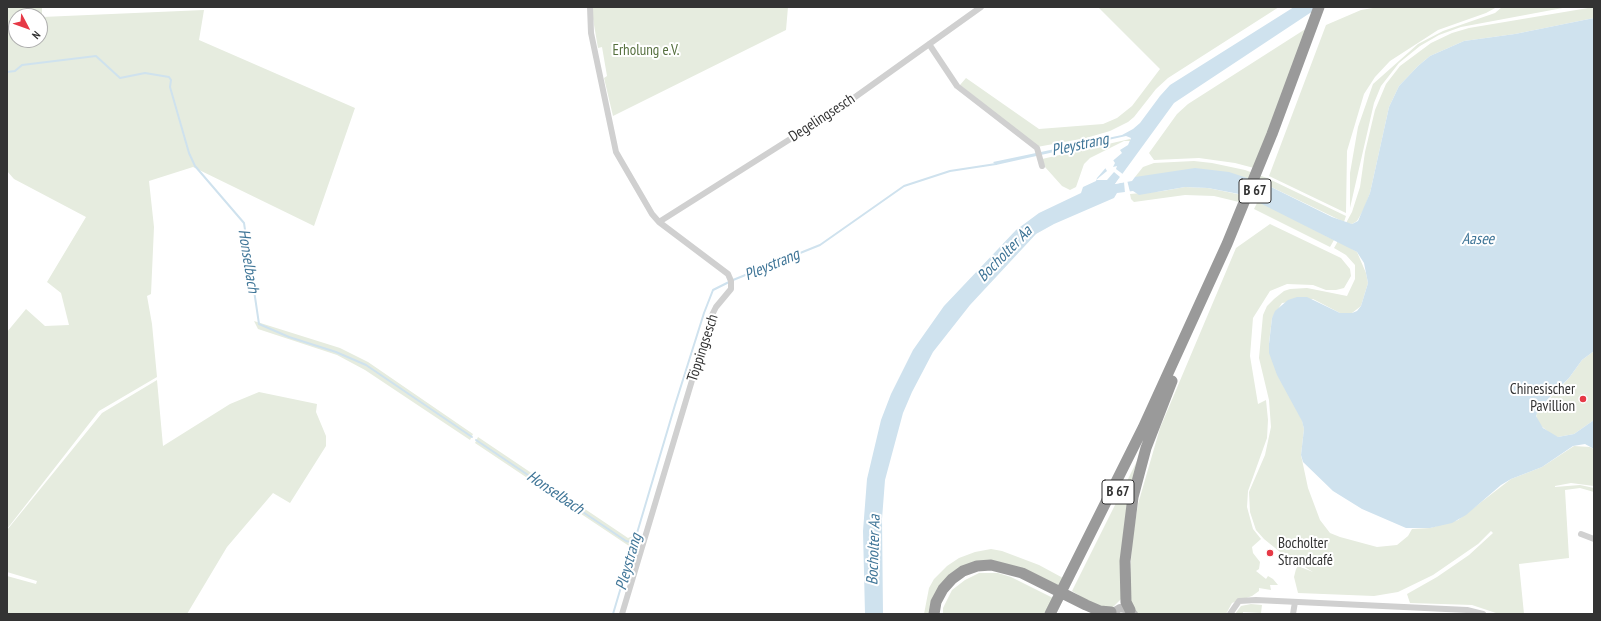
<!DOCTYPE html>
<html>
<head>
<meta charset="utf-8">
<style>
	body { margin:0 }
	#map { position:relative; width:1601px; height:621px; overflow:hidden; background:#fff; font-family:"PT Sans Narrow",sans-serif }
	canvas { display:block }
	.frame { position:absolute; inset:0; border:8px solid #333; pointer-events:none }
	.north { position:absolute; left:8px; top:8px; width:40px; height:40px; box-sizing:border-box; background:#fff; border:1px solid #adadad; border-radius:50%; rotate:131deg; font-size:11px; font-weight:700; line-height:16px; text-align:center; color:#333 }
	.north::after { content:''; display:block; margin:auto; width:14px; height:18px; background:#e63946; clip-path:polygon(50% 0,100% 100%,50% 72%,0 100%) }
</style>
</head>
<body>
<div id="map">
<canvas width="1601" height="621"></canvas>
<div class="frame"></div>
<div class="north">N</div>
</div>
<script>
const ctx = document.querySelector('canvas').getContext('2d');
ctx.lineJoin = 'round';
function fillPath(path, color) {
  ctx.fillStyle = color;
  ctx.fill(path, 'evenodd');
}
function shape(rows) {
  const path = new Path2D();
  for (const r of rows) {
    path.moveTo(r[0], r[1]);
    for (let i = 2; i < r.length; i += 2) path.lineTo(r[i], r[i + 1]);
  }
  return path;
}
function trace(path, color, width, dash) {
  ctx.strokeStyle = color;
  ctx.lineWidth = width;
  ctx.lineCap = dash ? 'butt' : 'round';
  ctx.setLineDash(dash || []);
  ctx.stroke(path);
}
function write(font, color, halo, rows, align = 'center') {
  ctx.font = font + ' "PT Sans Narrow",sans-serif';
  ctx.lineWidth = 4;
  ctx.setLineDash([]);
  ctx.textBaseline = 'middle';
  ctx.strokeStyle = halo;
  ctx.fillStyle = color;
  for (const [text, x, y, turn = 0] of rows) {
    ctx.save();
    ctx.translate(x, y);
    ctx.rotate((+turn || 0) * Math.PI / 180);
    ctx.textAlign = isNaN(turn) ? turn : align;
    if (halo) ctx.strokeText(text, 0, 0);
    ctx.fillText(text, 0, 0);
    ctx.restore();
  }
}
const green = shape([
	[7,7,42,7,42,17,204,10,199,40,355,108,314,226,193,167,149,181,154,227,151,294,147,296,152,324,157,377,99,411,7,529,7,332,26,309,45,326,69,325,61,293,47,282,86,217,14,179,7,171],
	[16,16,40,16,40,40,16,40],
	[593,7,788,7,786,30,613,116,604,78,607,76,602,47,598,48,593,19],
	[1098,7,1279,7,1168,78,1156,89,1134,117,1128,122,1110,131,1086,138,1037,147,960,85,966,78,1039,129,1103,124,1117,118,1132,106,1160,69],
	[1379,7,1497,7,1486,13,1438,30,1390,61,1375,77,1364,94,1347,151,1346,213,1269,176,1326,25,1361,10],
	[1502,7,1568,7,1461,27,1439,35,1420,46,1399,63,1381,86,1374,103,1350,208,1350,173,1358,127,1373,84,1418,44,1443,31,1495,13],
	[1594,7,1594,18,1515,34,1464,41,1430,56,1418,66,1399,86,1389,107,1370,193,1364,209,1357,221,1352,224,1346,223,1352,212,1360,187,1365,152,1375,110,1386,84,1400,66,1431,43,1452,33,1469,28],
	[1307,28,1254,168,1235,163,1199,158,1154,160,1149,153,1177,114,1188,104],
	[1130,139,1130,141,1124,141,1090,158,1084,164,1076,187,1070,190,1062,186,1045,167,1042,159],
	[1194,161,1212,163,1245,170,1267,178,1346,216,1344,222,1265,184,1135,177,1143,167,1154,163],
	[1185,187,1208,188,1242,195,1239,202,1214,196,1185,195,1134,202,1131,199,1130,194,1163,191],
	[1258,201,1334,240,1330,247,1254,209],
	[1270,224,1341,258,1350,269,1351,276,1344,288,1336,290,1326,290,1313,285,1287,284,1270,291,1253,318,1250,356,1258,404,1266,400,1268,420,1267,438,1248,491,1247,507,1253,529,1261,539,1252,547,1253,553,1260,562,1259,569,1256,571,1266,579,1268,576,1273,579,1278,585,1270,585,1271,590,1259,588,1259,591,1252,596,1232,603,1226,614,1138,614,1134,610,1129,596,1132,542,1138,504,1160,428,1236,248],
	[1338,241,1357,252,1366,273,1368,283,1361,306,1352,313,1340,313,1313,299,1282,303,1272,318,1269,343,1302,420,1304,429,1301,455,1308,488,1320,520,1330,533,1340,537,1377,547,1397,545,1408,536,1412,529,1430,528,1458,520,1511,479,1542,467,1574,446,1590,447,1594,449,1594,486,1571,483,1555,486,1555,487,1580,485,1594,488,1594,492,1580,488,1565,490,1569,558,1519,564,1524,614,1499,614,1472,605,1410,603,1407,594,1437,577,1469,555,1493,533,1491,531,1478,544,1433,575,1398,592,1374,596,1298,593,1294,577,1296,569,1298,566,1313,572,1280,552,1264,539,1256,530,1250,512,1249,492,1265,455,1271,427,1269,400,1259,358,1263,315,1267,306,1274,299,1284,291,1290,289,1307,288,1347,296,1355,279,1355,265,1346,255,1334,248],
	[254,321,340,348,368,362,473,434,470,440,365,370,337,355,258,329],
	[1594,351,1594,420,1574,434,1558,437,1553,436,1539,424,1537,420,1536,413,1569,378,1582,360],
	[157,380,163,446,230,404,259,392,317,404,316,412,326,436,326,446,290,503,273,493,227,547,187,614,7,614,7,576,36,584,37,581,7,572,7,530,102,413],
	[478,437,628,538,633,536,629,546,475,443],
	[1142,451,1121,599,1112,608,1096,606,1072,591],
	[991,549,1002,551,1039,565,1063,578,1060,586,1022,569,962,567,932,614,924,614,929,588,934,579,947,566,959,558,975,552],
	[979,573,998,573,1011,577,1053,598,1044,614,943,614,943,608,952,590,965,580],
	[1251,604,1262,605,1261,613,1243,612,1243,614,1235,614,1241,606]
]);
const water = shape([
	[1294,7,1325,7,1310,13,1174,103,1115,184,1132,181,1135,177,1195,168,1229,172,1265,184,1332,217,1352,224,1358,221,1370,193,1389,107,1399,86,1418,66,1430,56,1464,41,1515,34,1594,18,1594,351,1582,360,1569,378,1547,400,1537,413,1536,416,1543,428,1558,437,1574,434,1594,420,1594,449,1585,444,1573,446,1542,467,1511,479,1501,485,1466,515,1452,523,1430,528,1406,528,1362,509,1333,491,1303,462,1301,455,1304,429,1302,421,1277,375,1269,353,1269,344,1272,318,1275,311,1288,300,1297,297,1307,297,1340,313,1352,313,1357,311,1361,306,1368,283,1364,263,1357,252,1244,195,1208,188,1185,187,1139,195,1133,191,1117,193,1114,198,1054,224,1036,234,970,305,933,352,912,392,903,413,885,480,882,519,883,614,865,614,863,531,867,479,881,420,891,394,913,350,944,306,1016,230,1039,213,1081,193,1083,187,1096,181,1097,178,1109,164,1122,153,1120,150,1128,145,1131,138,1126,136,996,165,993,162,1122,135,1133,129,1140,123,1160,96,1170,85]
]);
const pier = shape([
	[1110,160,1113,160,1115,163,1113,167,1117,166,1116,169,1124,175,1119,181,1127,180,1130,192,1125,193,1124,182,1115,184,1120,177,1114,172,1107,180,1096,180,1107,171,1104,166]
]);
const stream = shape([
	[7,72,15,71,22,65,96,56,120,78,145,73,169,77,171,80,170,87,189,153,195,166,244,223,259,324,289,337,336,352,366,365,472,437],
	[733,280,820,245,904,186,950,171,996,164],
	[476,440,626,541,634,543],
	[613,614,675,405,704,313,713,290,729,282]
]);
const street = shape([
	[590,7,591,33,616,152,652,214,659,222,728,274,731,281,731,289,716,307,711,317,622,614],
	[929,44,957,86,1037,148,1042,166],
	[659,222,844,105,981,7],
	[1581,534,1594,539],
	[1230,614,1239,601,1256,600,1467,610,1483,614],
	[1293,614,1295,602]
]);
const secondary = shape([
	[1110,614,1120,608,1130,610,1134,614]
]);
const highway = shape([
	[1130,610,1126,602,1125,561,1133,497,1146,448,1172,381],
	[934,614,936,602,943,589,952,579,963,571,977,566,991,565,1022,573,1086,605,1100,611,1111,612],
	[1050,614,1143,428,1227,244,1272,134,1319,7]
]);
const markers = [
	[1583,399,4,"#e63946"],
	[1270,553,4,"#e63946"]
];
const shields = [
	[1255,191,32],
	[1118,492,32]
];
const shieldNames = [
	["B 67",1255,191],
	["B 67",1118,492]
];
const parkNames = [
	["Erholung e.V.",646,51]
];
const streetNames = [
	["Degelingsesch",822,118,-33],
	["Töppingsesch",703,348,-72]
];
const poiNames = [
	["Chinesischer",1575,390],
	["Pavillion",1575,407],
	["Bocholter",1278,544,"left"],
	["Strandcafé",1278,561,"left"]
];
const waterNames = [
	["Pleystrang",1080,145,-12],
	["Aasee",1478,239],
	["Bocholter Aa",1005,254,-46],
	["Honselbach",248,261,81],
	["Pleystrang",772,265,-23],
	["Honselbach",555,493,34],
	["Bocholter Aa",874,550,-88],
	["Pleystrang",629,562,-74]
];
fillPath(green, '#e6ecdf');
fillPath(water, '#cfe2ee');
fillPath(pier, '#fff');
trace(stream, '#cfe2ee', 2);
trace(street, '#d0d0d0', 6);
trace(secondary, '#bdbdbd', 8);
trace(highway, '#9a9a9a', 11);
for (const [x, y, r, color] of markers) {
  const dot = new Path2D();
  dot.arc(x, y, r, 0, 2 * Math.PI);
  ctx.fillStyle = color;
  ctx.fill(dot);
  trace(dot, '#fff', 1.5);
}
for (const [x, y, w] of shields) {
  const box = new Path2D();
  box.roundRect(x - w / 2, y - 12, w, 24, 3);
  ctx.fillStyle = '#fff';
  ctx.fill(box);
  trace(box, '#333', 1);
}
write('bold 14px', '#333', null, shieldNames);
write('15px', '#56703f', '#fff', parkNames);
write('15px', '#333', '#fff', streetNames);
write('15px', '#333', '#fff', poiNames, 'right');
write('italic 16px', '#3f7597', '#fff', waterNames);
</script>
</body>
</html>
